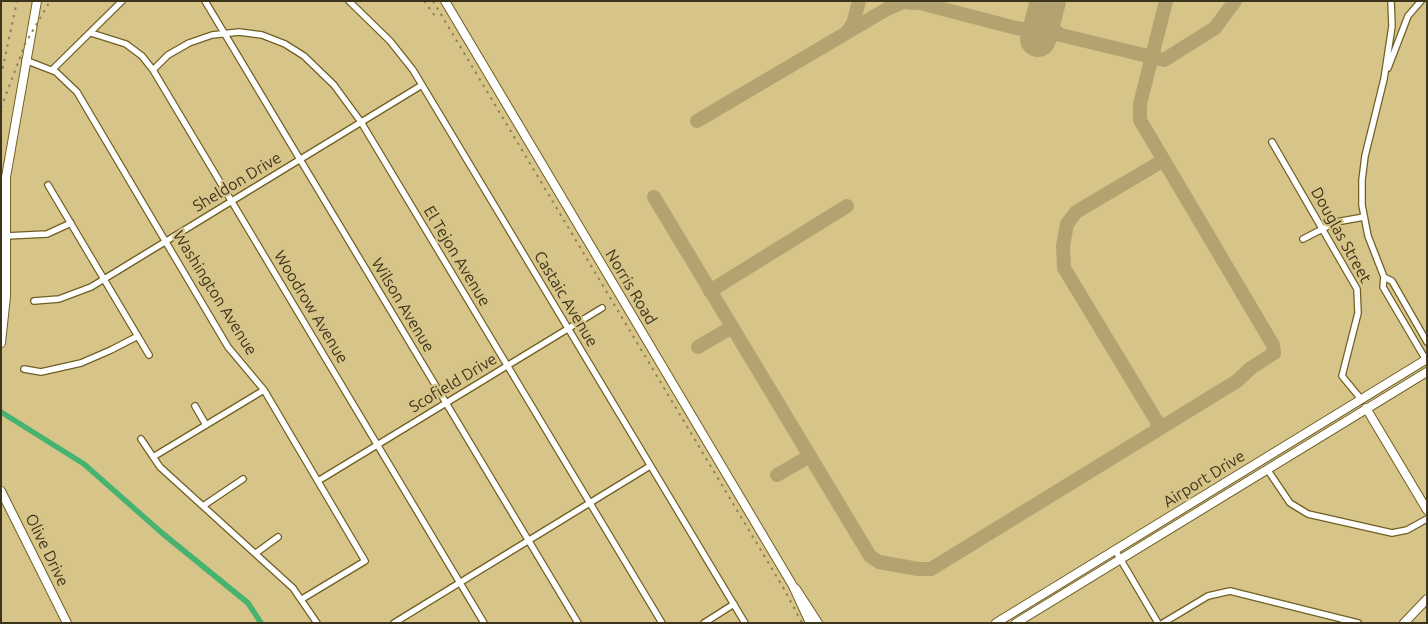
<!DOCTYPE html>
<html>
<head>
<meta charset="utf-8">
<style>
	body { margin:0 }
	#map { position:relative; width:1428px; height:624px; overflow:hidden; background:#d6c488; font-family:Ubuntu,sans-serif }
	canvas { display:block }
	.frame { position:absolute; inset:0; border:2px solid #3c341c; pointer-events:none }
</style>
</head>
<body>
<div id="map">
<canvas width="1428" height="624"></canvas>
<div class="frame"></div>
</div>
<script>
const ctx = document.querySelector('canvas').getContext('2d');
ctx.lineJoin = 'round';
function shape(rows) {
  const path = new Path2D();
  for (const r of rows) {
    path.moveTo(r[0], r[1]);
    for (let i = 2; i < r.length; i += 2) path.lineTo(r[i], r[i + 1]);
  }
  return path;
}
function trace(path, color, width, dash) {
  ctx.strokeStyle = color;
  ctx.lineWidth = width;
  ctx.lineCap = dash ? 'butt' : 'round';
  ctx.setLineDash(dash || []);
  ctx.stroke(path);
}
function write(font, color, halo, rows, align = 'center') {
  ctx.font = font + ' Ubuntu,sans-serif';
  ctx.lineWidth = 4.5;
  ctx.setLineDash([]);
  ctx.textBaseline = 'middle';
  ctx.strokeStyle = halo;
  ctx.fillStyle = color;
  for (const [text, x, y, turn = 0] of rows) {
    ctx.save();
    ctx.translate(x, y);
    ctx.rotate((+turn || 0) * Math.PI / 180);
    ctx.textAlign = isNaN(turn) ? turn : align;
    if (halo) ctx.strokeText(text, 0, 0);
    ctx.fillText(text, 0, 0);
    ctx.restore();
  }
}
const canal = shape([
	[1,412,84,464,162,533,248,603,261,623]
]);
const taxiway = shape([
	[912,1,1016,28,1061,35,1051,28,1048,22,1046,13,1049,1],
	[847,32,853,24,859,1],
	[1061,35,1164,60,1215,28,1235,1],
	[697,121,887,9,903,2,915,3],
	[654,197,870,556,879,562,918,569,931,569,1237,381,1251,368,1274,353,1273,345,1140,120,1140,104,1166,1],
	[710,291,847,206],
	[698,347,732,327],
	[1156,431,1158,425,1156,420,1064,268,1063,246,1067,224,1076,212,1164,160],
	[777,475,810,456]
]);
const runway = shape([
	[1038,39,1048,1]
]);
const street = shape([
	[205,1,578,623],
	[349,1,390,41,413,70,745,623],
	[91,33,126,44,142,56,153,70,484,623],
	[25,60,56,72,77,92,228,347,264,390,365,561,302,599],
	[1388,68,1408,16,1421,1],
	[52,70,122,1],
	[153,70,168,55,189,43,212,35,239,32,262,35,285,44,304,56,334,85,361,122,662,623],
	[1272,142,1357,289,1358,313,1342,376,1361,399],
	[48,185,149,355],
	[6,236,47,234,71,223],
	[1303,239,1336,222,1364,217],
	[1384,277,1368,236,1362,205,1362,180,1365,156,1384,79,1392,26,1391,1],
	[34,301,59,299,91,287,422,85],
	[1426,360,1383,287,1384,277,1392,281,1427,342],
	[24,369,41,372,81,363,111,350,138,336],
	[195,406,206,425],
	[141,439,160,467,293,588,317,623],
	[153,457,264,390],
	[1267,469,1290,503,1308,514,1392,533,1407,530,1427,519],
	[318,481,602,308],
	[203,506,243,479],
	[1115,550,1158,623],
	[256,553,278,537],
	[394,623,650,466],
	[704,623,734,604],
	[1163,623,1208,596,1230,591,1358,623]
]);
const secondary = shape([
	[445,1,793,586,810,623],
	[1,343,6,296,6,177,37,1],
	[1366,408,1427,510],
	[1,491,67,623],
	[796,589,818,623],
	[996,623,1427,359],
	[1016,623,1427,372],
	[1404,623,1427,599]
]);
const rail = shape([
	[424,1,435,16],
	[433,1,784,589,802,623],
	[1,76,17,1],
	[1,108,25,44,50,1]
]);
const streetNames = [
	["Sheldon Drive",237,182,-31],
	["Douglas Street",1341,235,61],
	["El Tejon Avenue",457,256,59],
	["Norris Road",631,287,59],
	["Washington Avenue",215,293,58],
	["Castaic Avenue",566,299,59],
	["Wilson Avenue",403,305,59],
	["Woodrow Avenue",311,307,59],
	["Scofield Drive",453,383,-31],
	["Airport Drive",1204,479,-32],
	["Olive Drive",47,550,64]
];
trace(canal, '#47b371', 5.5);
trace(taxiway, '#b3a370', 14);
trace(runway, '#b3a370', 36);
trace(street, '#705f23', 8);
trace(secondary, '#705f23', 10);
trace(street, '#fff', 5.5);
trace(secondary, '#fff', 8);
trace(rail, '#908257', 2, [2.5, 5]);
write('16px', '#3c341c', '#d6c488', streetNames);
</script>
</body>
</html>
